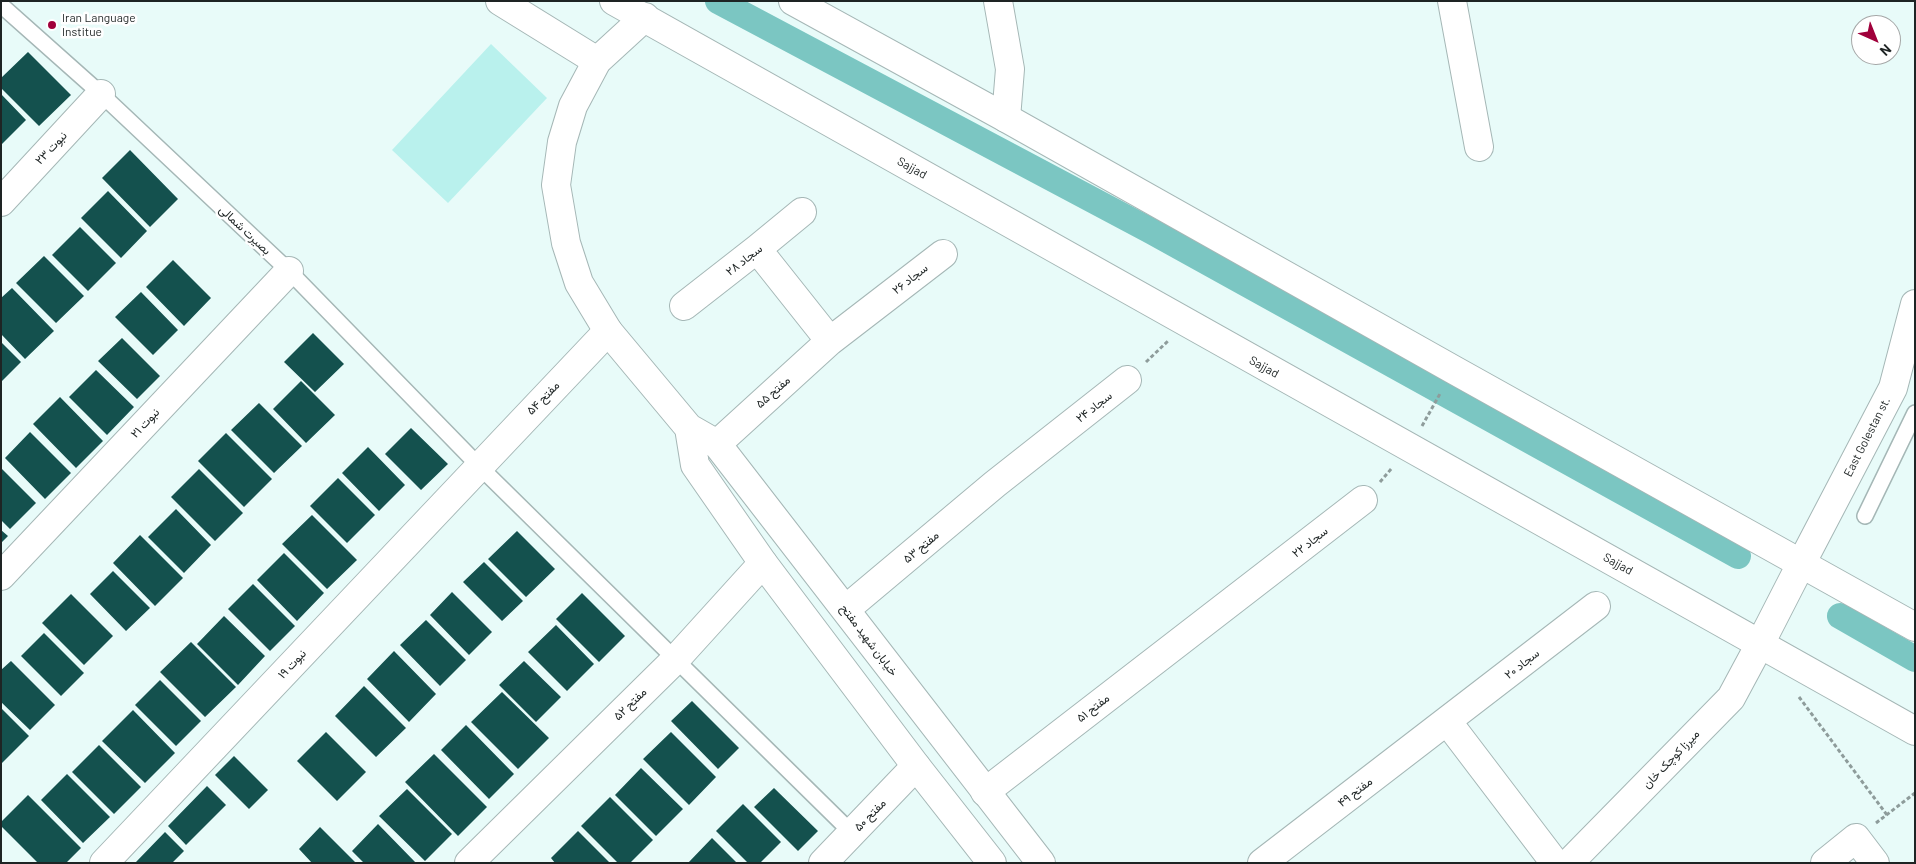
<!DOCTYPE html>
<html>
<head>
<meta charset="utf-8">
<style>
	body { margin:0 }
	#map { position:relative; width:1916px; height:864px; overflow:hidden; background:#e8fbf9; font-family:Barlow,sans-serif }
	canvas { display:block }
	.frame { position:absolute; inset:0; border:2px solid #1e2424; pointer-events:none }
	.north { position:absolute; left:1851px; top:15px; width:50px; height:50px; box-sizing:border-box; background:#fff; border:1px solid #a5a7a7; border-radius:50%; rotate:136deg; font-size:14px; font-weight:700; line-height:20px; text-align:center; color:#1e2424 }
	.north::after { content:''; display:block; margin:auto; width:18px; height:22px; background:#a0013b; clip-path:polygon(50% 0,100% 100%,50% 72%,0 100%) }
</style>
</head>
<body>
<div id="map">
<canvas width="1916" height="864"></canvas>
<div class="frame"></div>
<div class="north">N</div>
</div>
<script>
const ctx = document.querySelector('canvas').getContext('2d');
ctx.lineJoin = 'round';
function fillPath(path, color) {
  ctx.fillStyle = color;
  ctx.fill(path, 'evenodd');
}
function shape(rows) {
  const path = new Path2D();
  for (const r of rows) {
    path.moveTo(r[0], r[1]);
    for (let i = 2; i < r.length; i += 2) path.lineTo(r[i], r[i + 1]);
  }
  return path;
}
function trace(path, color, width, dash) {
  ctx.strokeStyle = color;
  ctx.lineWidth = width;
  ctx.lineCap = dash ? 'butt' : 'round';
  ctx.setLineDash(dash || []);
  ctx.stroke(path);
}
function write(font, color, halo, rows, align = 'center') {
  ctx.font = font + ' Barlow,Vazirmatn,sans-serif';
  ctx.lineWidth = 5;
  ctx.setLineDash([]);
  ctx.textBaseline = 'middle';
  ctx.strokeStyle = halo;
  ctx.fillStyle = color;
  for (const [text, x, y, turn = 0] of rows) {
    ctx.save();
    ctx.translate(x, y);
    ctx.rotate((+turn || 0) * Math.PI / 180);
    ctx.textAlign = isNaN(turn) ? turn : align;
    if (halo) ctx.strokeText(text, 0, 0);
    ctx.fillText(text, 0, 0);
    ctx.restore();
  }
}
const green = shape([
	[491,44,547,98,448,203,392,150]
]);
const canal = shape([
	[718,1,1151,231,1738,556],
	[1840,616,1915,659]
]);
const building = shape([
	[28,52,71,95,39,126,1,88,1,78],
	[1,94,26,120,1,145],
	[130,150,178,199,150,227,102,178],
	[108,191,147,231,121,258,81,218],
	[80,227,116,263,88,291,52,255],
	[44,256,84,296,56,323,16,283],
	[173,260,211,298,184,326,146,287],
	[12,288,54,331,25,359,1,334,1,298],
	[141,292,178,330,153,355,115,317],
	[313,333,344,364,315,392,284,362],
	[122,338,160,376,137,399,98,361],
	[1,342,21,362,1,382],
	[96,370,134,407,107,435,69,397],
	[301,381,335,415,306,443,273,409],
	[60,397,103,441,76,468,33,424],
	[259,403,302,446,274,473,231,430],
	[411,428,448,464,421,490,385,454],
	[30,432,71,473,45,499,5,458],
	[226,433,272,479,244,507,198,461],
	[368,447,405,485,379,511,342,473],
	[1,468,36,503,10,529,1,520],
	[199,469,243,513,215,541,171,497],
	[338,478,375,515,347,543,310,506],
	[176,509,211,545,184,573,148,537],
	[312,515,357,560,327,589,282,544],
	[1,530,8,536,1,543],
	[517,531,555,569,526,597,488,559],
	[140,535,183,578,155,606,113,563],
	[284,553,324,593,297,621,257,580],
	[484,562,523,601,502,621,463,582],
	[113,571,150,608,126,631,90,594],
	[253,584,295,626,270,651,228,609],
	[452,592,492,632,469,655,430,615],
	[582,593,625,636,599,662,556,619],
	[71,594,113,636,84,665,42,623],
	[224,616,265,656,238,685,197,644],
	[426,620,466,660,440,686,400,645],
	[556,625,594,664,567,691,528,652],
	[44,633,84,673,61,696,21,656],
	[191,642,236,687,205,717,160,672],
	[394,651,436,694,409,722,367,679],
	[11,661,55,705,30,730,1,702,1,670],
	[524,661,561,697,536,722,499,685],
	[160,680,201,721,176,746,135,705],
	[364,686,406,728,376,757,335,716],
	[502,692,549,738,518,769,471,722],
	[692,701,739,748,718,769,671,721],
	[1,708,29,736,1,764],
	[133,710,175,753,145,783,102,741],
	[466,725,514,774,489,799,441,750],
	[326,732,366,772,337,801,297,761],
	[671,732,716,777,689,805,643,759],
	[99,745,141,787,114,814,72,772],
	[434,754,487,807,458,836,405,782],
	[234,756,268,790,249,809,215,775],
	[641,768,683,809,656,836,615,795],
	[67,774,110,817,83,843,41,800],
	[207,786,226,805,186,845,168,826],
	[774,788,818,831,798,851,754,807],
	[407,789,452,834,425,861,379,816],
	[28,795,81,848,66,863,38,863,1,826,1,822],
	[610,797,653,840,630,863,618,863,581,826],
	[743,804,781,842,760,863,748,863,716,831],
	[378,824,416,863,364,863,352,851],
	[320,827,356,863,312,863,299,849],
	[578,831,610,863,555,863,551,858],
	[165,832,184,851,172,863,137,863,136,862],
	[712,838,737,863,688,863]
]);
const path = shape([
	[1146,362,1168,341],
	[1422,426,1441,392],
	[1380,482,1392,468],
	[1799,697,1887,815],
	[1876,823,1915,793]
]);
const service = shape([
	[1,5,101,94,289,271,479,466,852,833],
	[1865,516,1915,413]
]);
const minor = shape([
	[500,1,597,61],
	[998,1,1010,69,1006,118],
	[1452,1,1479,147],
	[1,202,101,94],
	[757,249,830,341],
	[684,306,757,249,802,212],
	[717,444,830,341,943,254],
	[1801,564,1893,388,1915,304],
	[1,576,289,271],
	[846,609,995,484,1127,380],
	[1447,721,1555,863],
	[985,792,1363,500],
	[104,863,608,331],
	[469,863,675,660,763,563],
	[823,863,916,766],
	[1262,863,1596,606],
	[1825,863,1856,838,1875,863]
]);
const tertiary = shape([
	[645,17,597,61,573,106,562,142,556,185,566,243,579,283,608,331,689,428,717,444,1041,863],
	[689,428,695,465,763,563,916,766,992,863],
	[1569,863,1731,698,1760,644]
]);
const secondary = shape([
	[614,1,1915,731],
	[793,1,1006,118,1454,370,1915,627],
	[1760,644,1801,564]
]);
const markers = [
	[52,25,5,"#a0013b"]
];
const poiNames = [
	["Iran Language",62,18],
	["Institue",62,32]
];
const streetNames = [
	["نبوت ۲۳",51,148,-47],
	["Sajjad",912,168,29],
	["بصیرت شمالی",245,230,43],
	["سجاد ۲۸",744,260,-38],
	["سجاد ۲۶",910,279,-38],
	["Sajjad",1264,367,29],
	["مفتح ۵۵",773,392,-42],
	["مفتح ۵۴",543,398,-46],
	["سجاد ۲۴",1094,407,-38],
	["نبوت ۲۱",145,423,-47],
	["East Golestan st.",1867,437,-63],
	["سجاد ۲۲",1310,542,-38],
	["مفتح ۵۳",921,547,-40],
	["Sajjad",1618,564,29],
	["خیابان شهید مفتح",869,640,53],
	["نبوت ۱۹",292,664,-47],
	["سجاد ۲۰",1522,664,-38],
	["مفتح ۵۲",630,704,-44],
	["مفتح ۵۱",1093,708,-38],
	["میرزا کوچک خان",1671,759,-46],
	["مفتح ۴۹",1355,792,-38],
	["مفتح ۵۰",870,815,-46]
];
fillPath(green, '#b9f1ed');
trace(canal, '#7bc6c2', 26);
fillPath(building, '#14514e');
trace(service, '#a5b7b6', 18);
trace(minor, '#a5b7b6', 30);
trace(tertiary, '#a5b7b6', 30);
trace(secondary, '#a5b7b6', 30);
trace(path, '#8e9c9b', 3, [4, 2.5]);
trace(service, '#fff', 15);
trace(minor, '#fff', 28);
trace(tertiary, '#fff', 28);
trace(secondary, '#fff', 28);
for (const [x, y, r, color] of markers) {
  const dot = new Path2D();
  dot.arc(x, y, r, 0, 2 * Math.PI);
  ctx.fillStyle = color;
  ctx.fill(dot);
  trace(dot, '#fff', 2);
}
write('12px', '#1e2424', '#fff', poiNames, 'left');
write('12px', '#1e2424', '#fff', streetNames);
</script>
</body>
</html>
